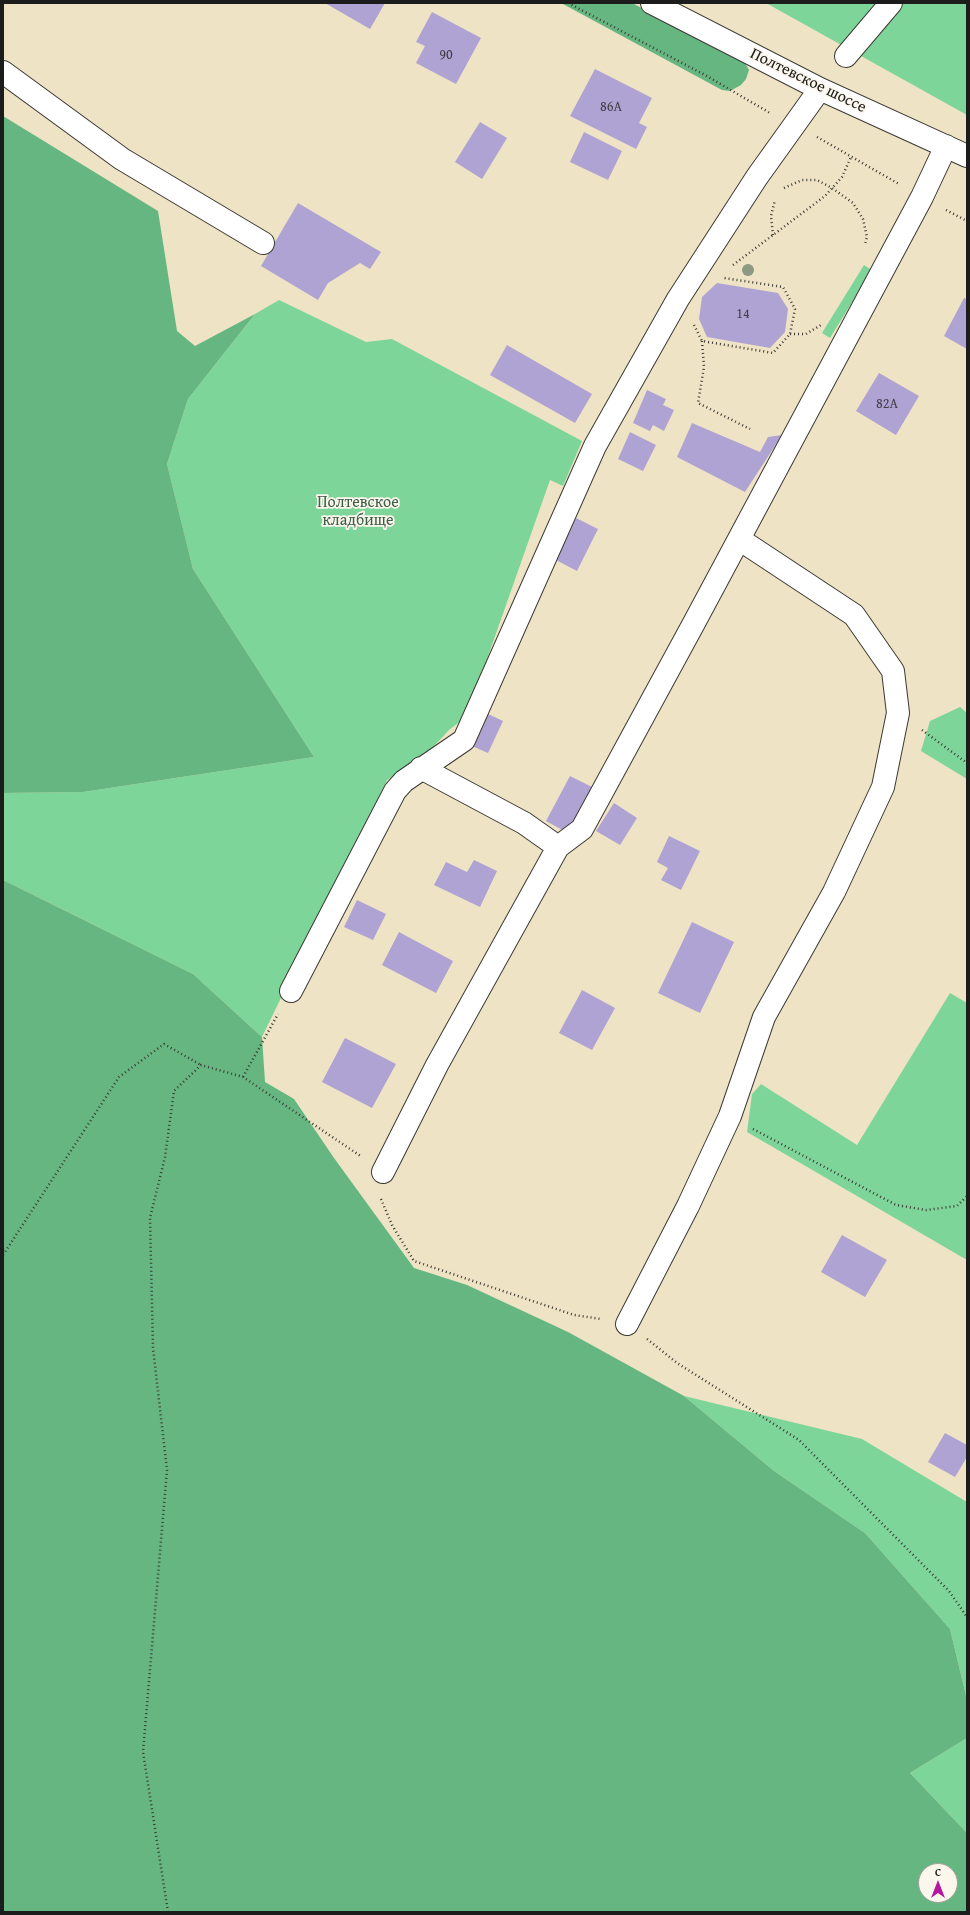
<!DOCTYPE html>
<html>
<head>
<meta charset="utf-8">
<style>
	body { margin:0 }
	#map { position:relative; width:970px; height:1915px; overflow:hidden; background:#eee3c4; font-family:"Gentium Book Plus",serif }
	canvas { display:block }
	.frame { position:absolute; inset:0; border:4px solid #1c1c1c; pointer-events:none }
	.north { position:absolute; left:918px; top:1863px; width:40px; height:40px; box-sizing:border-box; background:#fbf7ec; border:1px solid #a29f99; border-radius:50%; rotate:0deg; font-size:11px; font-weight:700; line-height:16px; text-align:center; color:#1c1c1c }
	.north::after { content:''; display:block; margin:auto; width:14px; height:18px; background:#b5179e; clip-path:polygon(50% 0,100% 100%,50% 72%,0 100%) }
</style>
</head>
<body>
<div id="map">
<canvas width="970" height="1915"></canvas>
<div class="frame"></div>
<div class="north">С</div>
</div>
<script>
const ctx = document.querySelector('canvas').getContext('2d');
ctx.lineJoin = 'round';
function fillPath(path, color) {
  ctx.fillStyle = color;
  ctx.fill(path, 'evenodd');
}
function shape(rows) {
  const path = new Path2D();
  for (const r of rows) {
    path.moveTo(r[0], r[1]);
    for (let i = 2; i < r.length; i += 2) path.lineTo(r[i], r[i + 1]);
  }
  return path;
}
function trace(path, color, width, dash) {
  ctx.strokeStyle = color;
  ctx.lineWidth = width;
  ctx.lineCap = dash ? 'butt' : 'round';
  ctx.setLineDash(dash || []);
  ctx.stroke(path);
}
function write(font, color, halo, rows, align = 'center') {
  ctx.font = font + ' "Gentium Book Plus",serif';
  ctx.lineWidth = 3.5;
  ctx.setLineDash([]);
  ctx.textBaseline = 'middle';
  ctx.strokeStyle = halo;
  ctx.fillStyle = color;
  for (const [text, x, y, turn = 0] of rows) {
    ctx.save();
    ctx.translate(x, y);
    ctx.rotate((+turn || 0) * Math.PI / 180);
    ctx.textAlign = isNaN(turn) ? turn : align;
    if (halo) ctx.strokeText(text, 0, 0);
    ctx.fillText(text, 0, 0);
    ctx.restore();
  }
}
const green = shape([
	[766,3,967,3,967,115],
	[864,265,872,270,830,338,822,333],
	[279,300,366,342,392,339,582,441,563,486,550,480,467,716,449,730,424,757,387,780,262,1037,193,974,3,880,3,793,83,792,314,757,193,569,167,464,188,399,255,314],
	[960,707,967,713,967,779,921,751,930,721],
	[950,993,967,1003,967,1260,747,1132,752,1094,761,1084,857,1145],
	[684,1396,862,1439,967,1502,967,1700,950,1629,865,1533,774,1471],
	[967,1738,967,1833,910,1773]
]);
const forest = shape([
	[561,3,632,3,744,61,749,70,746,79,741,85,730,91,722,90],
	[3,116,158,211,177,331,195,346,255,314,188,399,167,464,193,569,314,757,83,792,3,793],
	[3,880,193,974,262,1037,265,1082,294,1099,334,1158,414,1268,467,1285,568,1332,684,1396,774,1471,865,1533,950,1629,967,1700,967,1738,910,1773,967,1833,967,1912,3,1912],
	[926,1871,950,1871,950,1895,926,1895]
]);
const building = shape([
	[325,3,385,3,370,29],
	[432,12,481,38,456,84,416,63,425,46,416,42],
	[595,69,652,98,639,123,647,127,636,149,570,116],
	[480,122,507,138,482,179,455,162],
	[584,132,622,151,608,180,570,162],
	[298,203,381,252,370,269,360,263,328,283,318,300,261,266],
	[717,283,778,293,788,309,785,332,770,348,707,337,699,319,702,297],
	[964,298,967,299,967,349,944,336],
	[507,345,592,394,575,423,490,375],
	[879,373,919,396,896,435,856,411],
	[647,390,666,399,663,405,674,410,664,431,653,425,650,431,633,423],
	[692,423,760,452,768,437,782,435,745,492,677,457],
	[630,432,656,445,643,471,618,459],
	[576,518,598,529,577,571,556,560],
	[488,714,503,721,488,753,472,746],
	[570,776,592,787,568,833,546,821],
	[614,803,637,818,620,845,596,831],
	[669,836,700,851,681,890,661,880,668,868,657,862],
	[474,860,497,871,480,907,434,885,446,862,467,872],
	[357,900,386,914,373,940,344,927],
	[692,922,734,942,700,1013,658,993],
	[399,932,453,961,436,993,382,965],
	[582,990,615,1008,592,1050,559,1033],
	[345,1038,396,1064,372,1108,322,1082],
	[842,1235,887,1260,865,1297,821,1272],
	[945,1433,967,1445,967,1457,955,1477,928,1462]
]);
const path = shape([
	[568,3,705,75,770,113],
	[817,137,899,184],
	[784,188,802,180,817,180,832,188,853,203,863,219,867,237,865,244],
	[946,210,967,221],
	[773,235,771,216,775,200],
	[733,265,825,196,842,177,851,157],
	[694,325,702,341,773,353,790,334,795,309,783,287,724,278],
	[790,334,806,334,821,325],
	[702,341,704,367,698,403,750,429],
	[922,730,967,763],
	[243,1077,278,1014],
	[753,1129,896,1205,926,1210,957,1206,967,1196],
	[381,1199,392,1225,414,1261,574,1315,601,1319],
	[3,1255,119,1077,164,1044,201,1065],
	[647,1339,677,1363,799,1440,949,1591,967,1617],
	[168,1912,143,1752,167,1470,153,1348,150,1218,165,1157,174,1091,201,1065,243,1077,362,1157]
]);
const minor = shape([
	[652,3,820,89,967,156],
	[846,56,891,3],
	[3,72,122,159,263,243],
	[421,768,524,823,558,847],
	[291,991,395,791,404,781,464,740,595,446,678,299,757,177,820,89],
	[383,1172,437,1065,558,847,582,829,694,623,922,197,946,146],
	[627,1324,688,1206,730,1116,764,1017,834,892,883,787,898,713,893,671,854,615,739,539]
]);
const trees = [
	[748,270]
];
const numberNames = [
	["90",446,55],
	["86А",611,107],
	["14",743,314],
	["82А",887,404]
];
const streetNames = [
	["Полтевское шоссе",808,81,26]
];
const parkNames = [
	["Полтевское",358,503],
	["кладбище",358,521]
];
fillPath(green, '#7ed599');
fillPath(forest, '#66b681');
fillPath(building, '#afa3d3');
trace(minor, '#3c3a35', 24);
trace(path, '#3c3a35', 2.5, [1, 3]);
trace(minor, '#fff', 22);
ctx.fillStyle = '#8d9980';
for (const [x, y] of trees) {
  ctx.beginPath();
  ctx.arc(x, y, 6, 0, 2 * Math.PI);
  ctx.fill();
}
write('14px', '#413e4a', null, numberNames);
write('16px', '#1c1c1c', '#fbf7ec', streetNames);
write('16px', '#3e5d48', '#fbf7ec', parkNames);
</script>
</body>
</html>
